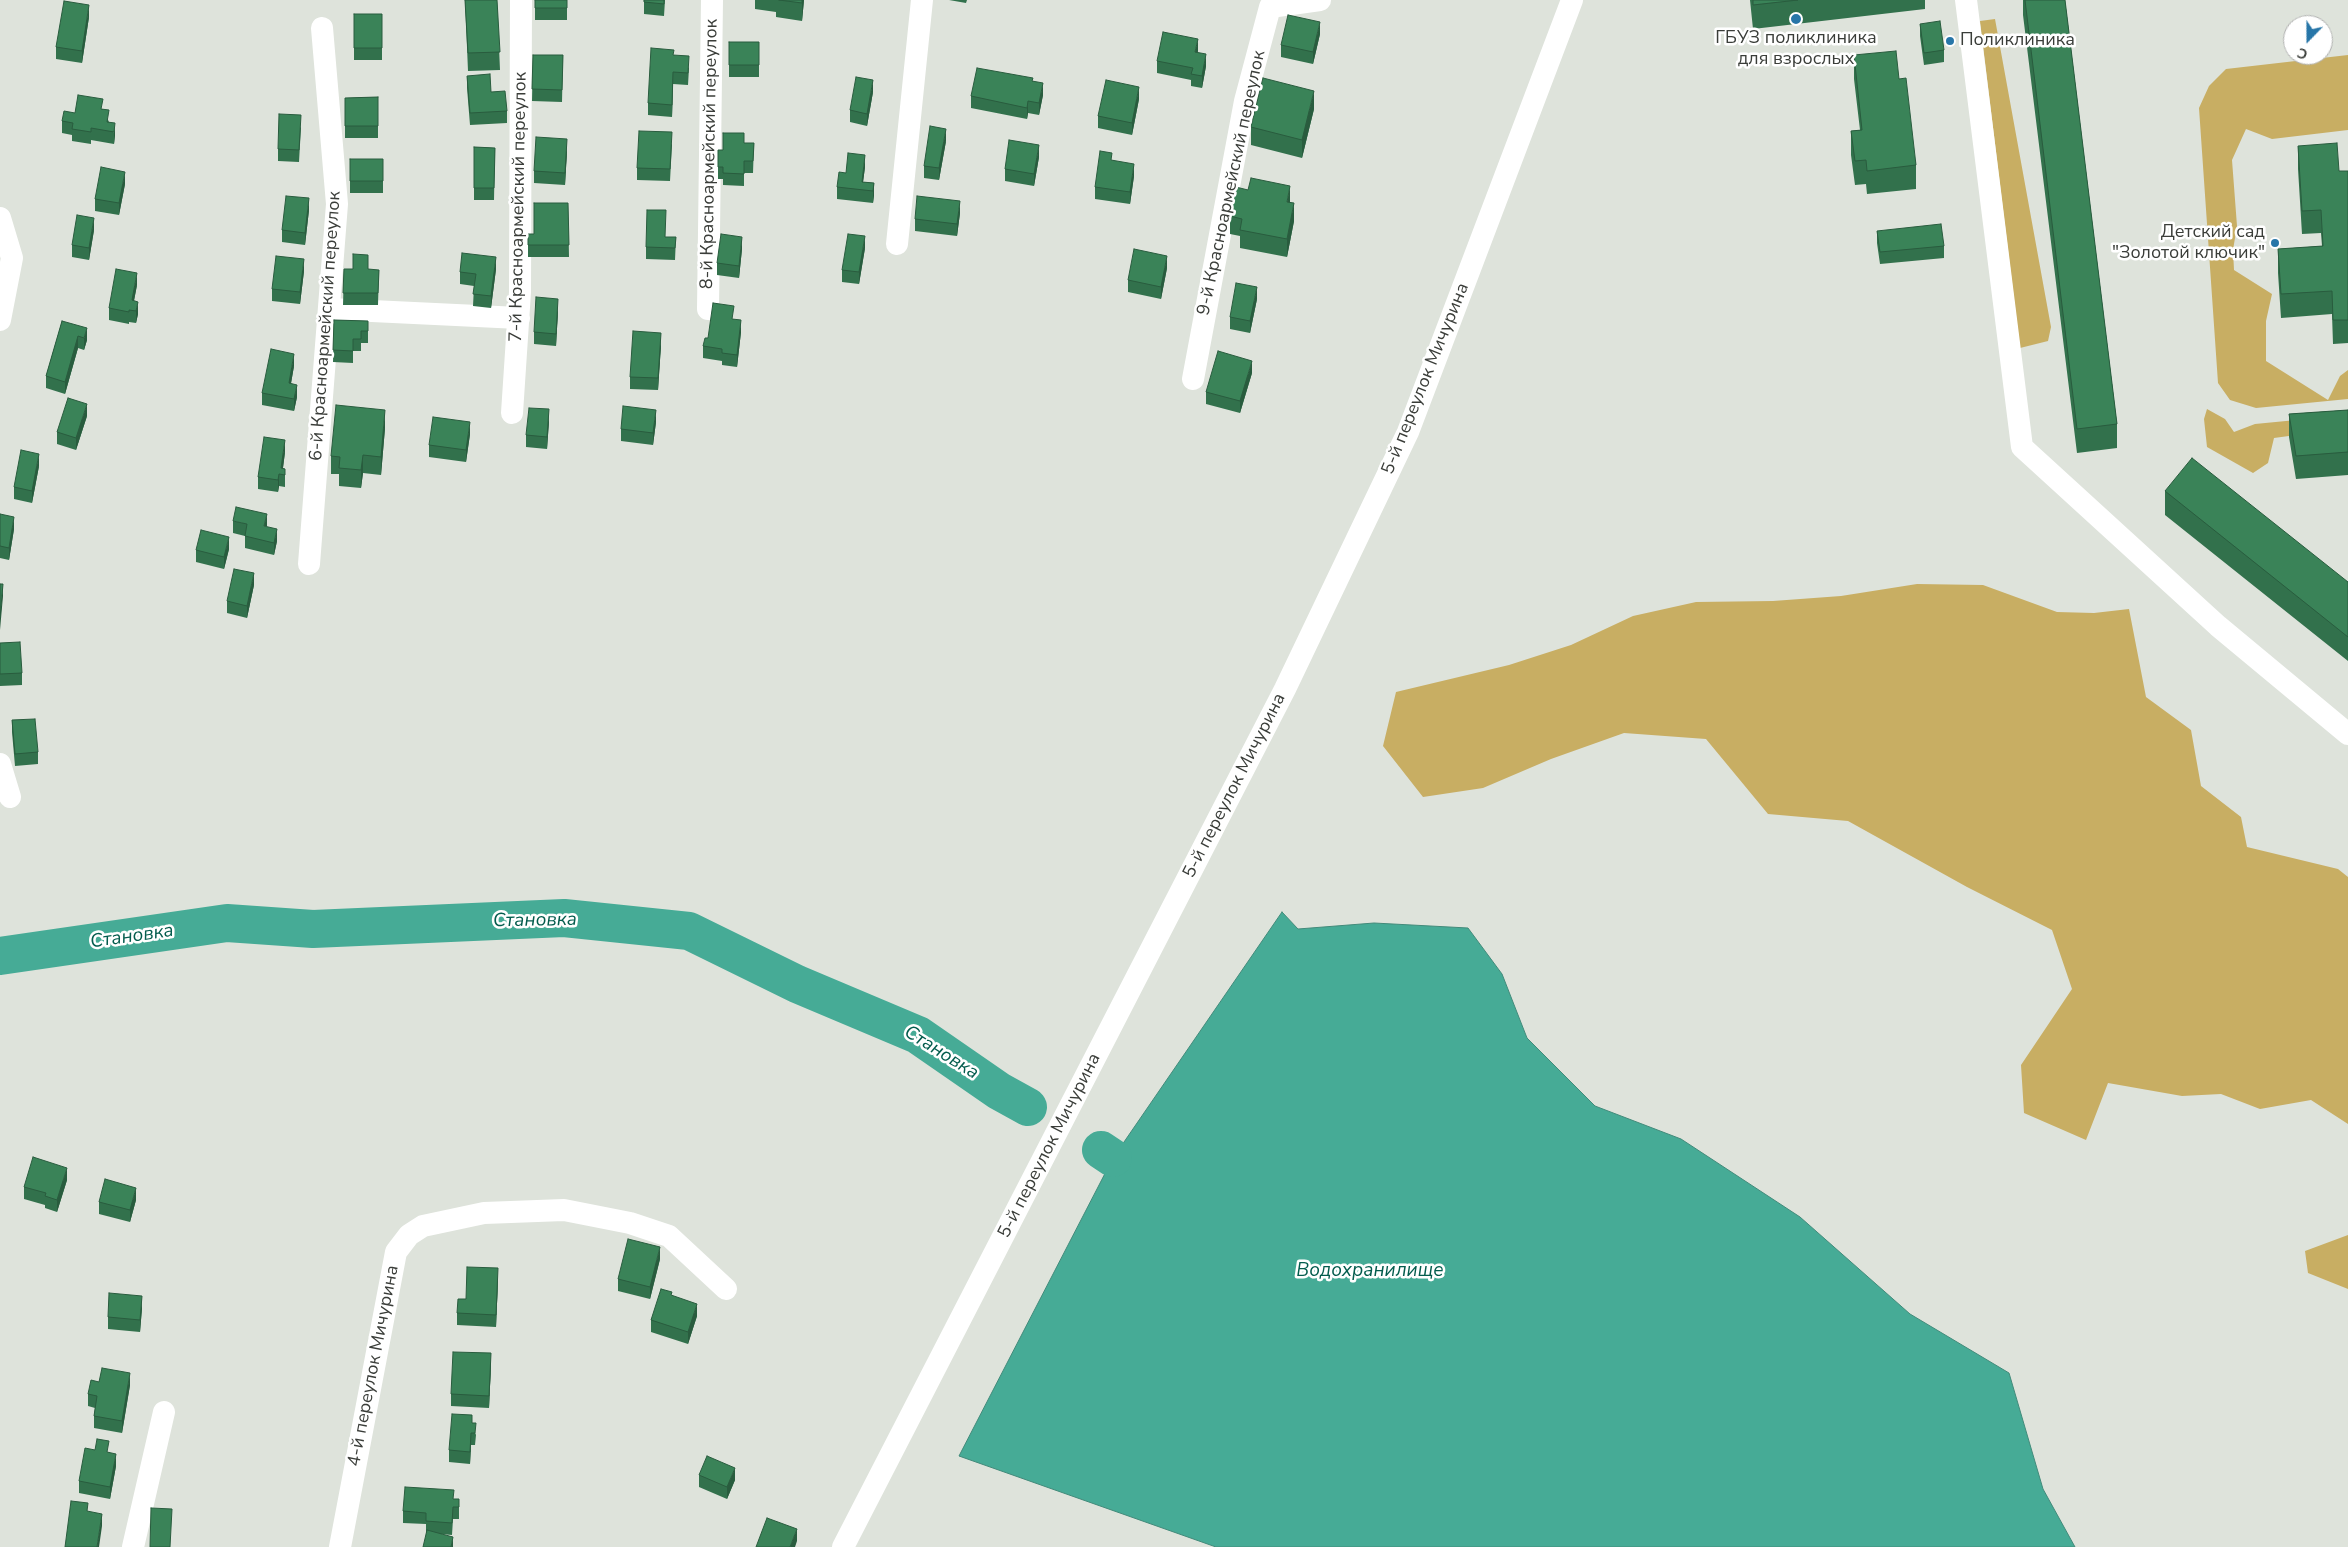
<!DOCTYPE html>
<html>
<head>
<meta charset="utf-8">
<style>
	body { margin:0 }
	#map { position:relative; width:2348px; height:1547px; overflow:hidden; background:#dee3db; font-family:"Nunito Sans",sans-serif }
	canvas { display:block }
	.north { position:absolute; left:2283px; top:15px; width:50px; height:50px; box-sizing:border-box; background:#fff; border:1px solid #b0b1b0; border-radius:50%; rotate:202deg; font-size:14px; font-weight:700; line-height:20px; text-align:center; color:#3a3d39 }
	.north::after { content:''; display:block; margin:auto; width:18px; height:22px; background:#2776a8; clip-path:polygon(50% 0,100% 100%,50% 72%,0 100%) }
</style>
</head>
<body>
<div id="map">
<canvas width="2348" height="1547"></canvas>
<div class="north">С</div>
</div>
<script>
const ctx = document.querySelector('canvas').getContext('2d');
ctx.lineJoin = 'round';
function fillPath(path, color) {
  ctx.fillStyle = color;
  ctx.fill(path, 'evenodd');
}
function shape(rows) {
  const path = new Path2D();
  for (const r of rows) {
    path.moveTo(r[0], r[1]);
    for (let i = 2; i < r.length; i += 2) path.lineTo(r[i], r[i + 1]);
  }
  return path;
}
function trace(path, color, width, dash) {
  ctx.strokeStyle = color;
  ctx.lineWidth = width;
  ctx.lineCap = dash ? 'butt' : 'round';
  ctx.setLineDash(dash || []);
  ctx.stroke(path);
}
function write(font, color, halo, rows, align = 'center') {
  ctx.font = font + ' "Nunito Sans",sans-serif';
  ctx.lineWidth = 5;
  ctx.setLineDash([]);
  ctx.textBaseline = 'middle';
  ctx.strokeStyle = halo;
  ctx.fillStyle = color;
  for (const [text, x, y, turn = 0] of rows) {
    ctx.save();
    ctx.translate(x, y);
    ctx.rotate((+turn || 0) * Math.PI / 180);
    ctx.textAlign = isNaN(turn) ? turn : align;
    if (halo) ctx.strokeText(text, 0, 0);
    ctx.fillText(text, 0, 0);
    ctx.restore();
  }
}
const forest = shape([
	[1995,19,2051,327,2048,341,2020,348,1980,21],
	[2348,55,2348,130,2272,139,2246,129,2232,160,2237,226,2233,250,2234,270,2272,294,2266,321,2266,361,2328,400,2340,376,2348,370,2348,399,2256,408,2230,400,2218,383,2199,108,2209,86,2226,69],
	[2207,409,2225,419,2234,432,2255,424,2348,415,2348,428,2274,438,2268,463,2253,473,2207,447,2204,419],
	[1917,584,1983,585,2057,612,2094,613,2129,609,2146,697,2191,730,2201,786,2241,817,2247,847,2338,869,2348,877,2348,1124,2311,1100,2260,1109,2221,1094,2182,1096,2108,1083,2086,1140,2024,1113,2021,1065,2072,989,2052,930,1967,887,1848,821,1768,814,1706,739,1624,733,1551,759,1483,788,1423,797,1383,746,1396,692,1509,665,1571,645,1633,616,1696,602,1773,601,1841,596],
	[2348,1235,2348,1289,2308,1273,2305,1251]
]);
const water = shape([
	[1282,912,1298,929,1374,923,1468,928,1502,974,1527,1038,1595,1106,1681,1139,1800,1217,1910,1314,2009,1373,2043,1489,2075,1547,1216,1547,959,1456,1113,1158,1282,912]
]);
const river = shape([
	[0,956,227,923,313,929,564,918,689,931,797,984,918,1035,999,1091,1028,1107],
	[1101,1150,1113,1158]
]);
const street = shape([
	[1966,0,2022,447,2218,626,2348,734],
	[0,218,12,258,0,320],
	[897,244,922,0],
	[330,309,519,318],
	[708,309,712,0],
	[1193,379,1245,101,1270,7,1320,0],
	[512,413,520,292,521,0],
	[309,564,337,204,322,28],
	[0,764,10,797],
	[133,1547,164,1412],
	[340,1547,396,1252,409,1235,423,1226,484,1213,564,1210,630,1223,669,1236,726,1289],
	[843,1547,1285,689,1408,432,1572,0]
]);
const wall = shape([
	[465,0,497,0,500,70,468,71],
	[535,0,567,0,567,20,535,20],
	[644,0,665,0,664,16,644,14],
	[755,0,804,0,802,21,776,17,776,12,755,9],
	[949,0,967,0,966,3],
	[1750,0,1925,0,1925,9,1753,29],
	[2023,0,2065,0,2117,424,2117,448,2077,453,2023,15],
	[354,14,382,14,382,60,354,60],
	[89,17,82,63,56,59,56,47],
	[1920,24,1944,50,1944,62,1924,65,1920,36],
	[1320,34,1313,64,1281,57,1281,45],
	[729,42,759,42,759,77,729,77],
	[1198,51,1197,53,1206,66,1202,88,1191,86,1191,80,1157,73,1157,61],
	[533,55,563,55,562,102,532,101],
	[674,55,689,68,688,85,673,84,672,117,648,115,648,103],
	[1854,55,1899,79,1916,165,1916,189,1867,194,1866,184,1855,185,1851,155,1851,131,1860,130,1854,79],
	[467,76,491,92,507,111,507,123,470,125,467,88],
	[1033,81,1043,95,1039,115,1028,113,1027,119,971,108,971,96],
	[873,92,867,126,850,122,850,110],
	[378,97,378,138,345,138,345,98],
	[1139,99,1132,135,1098,128,1098,116],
	[103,109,115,135,114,144,91,140,91,144,72,141,72,135,62,133,62,121,75,113],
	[1314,109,1302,158,1251,145,1251,127],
	[301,127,299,162,278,161,278,149],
	[946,141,939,180,924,178,924,166],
	[744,143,754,143,753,173,744,173,744,186,723,185,723,179,718,179,718,150,723,150],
	[672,144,670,181,637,180,637,168],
	[2298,146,2339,171,2348,171,2348,343,2333,344,2332,314,2281,318,2278,273,2278,249,2322,246,2321,233,2302,234,2298,169],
	[474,147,495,148,494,200,474,200],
	[567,151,565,185,534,183,534,171],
	[1039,157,1034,186,1005,181,1005,169],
	[350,159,383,159,383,193,350,193],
	[865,167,863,182,874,183,874,195,873,203,837,199,837,187,846,173],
	[1134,176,1130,204,1095,199,1095,187],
	[125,184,119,215,95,211,95,199],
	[1290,202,1294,221,1287,257,1240,248,1240,236,1230,234,1230,216],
	[568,203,569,257,528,257,528,234,534,234],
	[309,210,305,245,282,242,282,230],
	[960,213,957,236,915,231,915,219],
	[94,230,89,260,72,257,72,245],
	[1877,231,1944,246,1944,258,1880,264,1877,243],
	[665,237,676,237,675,260,646,259,646,247],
	[865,248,859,284,842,282,842,270],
	[742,249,739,278,717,275,717,263],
	[1167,268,1161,299,1128,292,1128,280],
	[344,269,379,270,378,305,343,305],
	[496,269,491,308,473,306,474,286,460,284,460,272],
	[304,271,300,304,272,301,272,289],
	[137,285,134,301,138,314,136,323,129,322,129,324,109,320,109,308],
	[1257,299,1250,333,1230,329,1230,317],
	[558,311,556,346,534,344,534,332],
	[734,319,741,332,737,367,722,365,722,361,703,358,703,346,708,338],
	[334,320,368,321,368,343,361,343,361,351,353,351,353,363,333,362],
	[62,321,87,340,84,350,78,348,65,394,46,388,46,376],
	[661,345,658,390,630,389,630,377],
	[294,366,291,383,297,397,294,411,262,405,262,393],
	[1252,373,1240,413,1206,404,1206,392],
	[2348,410,2348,475,2296,479,2289,437,2289,414],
	[87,416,76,450,57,444,57,432],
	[549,421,547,449,526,447,526,435],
	[656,422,653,445,621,441,621,429],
	[385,428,381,475,363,473,361,488,339,486,339,474,331,474,331,456],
	[470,434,466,462,429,457,429,445],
	[285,452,283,468,285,469,285,487,279,486,278,492,258,489,258,477],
	[39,466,32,503,14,499,14,487],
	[2165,491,2348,582,2348,661,2165,515],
	[0,514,14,529,9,560,0,558],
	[233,521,267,527,277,541,274,555,245,548,245,536,233,533],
	[229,549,224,569,196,562,196,550],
	[254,585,247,618,227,613,227,601],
	[0,643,22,673,22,685,0,686],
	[12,720,38,752,38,764,15,766,12,732],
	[67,1180,57,1212,45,1208,45,1205,24,1199,24,1187],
	[136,1200,130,1222,99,1214,99,1202],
	[660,1259,650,1299,618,1291,618,1279],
	[498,1280,496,1327,457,1325,457,1313,466,1299],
	[672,1296,697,1316,688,1344,651,1332,651,1320],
	[142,1308,140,1332,108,1329,108,1317],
	[491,1365,489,1408,451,1406,451,1394],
	[99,1382,130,1385,122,1433,94,1428,94,1416,95,1408,88,1406,88,1394],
	[472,1423,476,1435,475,1445,471,1445,470,1464,449,1462,449,1450],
	[109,1452,116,1466,110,1499,79,1493,79,1481],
	[699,1475,735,1480,727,1499,699,1487],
	[454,1499,459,1499,459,1519,453,1519,452,1535,441,1534,453,1547,426,1533,426,1524,403,1523,403,1511]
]);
const shadedWall = shape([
	[802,0,804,0,802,21],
	[89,5,89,17,82,63,82,51],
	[1320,22,1320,34,1313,64,1313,52],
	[1198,39,1198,51,1195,64,1195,52],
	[1206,54,1206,66,1202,88,1202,76],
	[673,72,673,84,672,117,672,105],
	[873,80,873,92,867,126,867,114],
	[1043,83,1043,95,1039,115,1039,103],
	[1139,87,1139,99,1132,135,1132,123],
	[1314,91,1314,109,1302,158,1302,140],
	[1028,101,1028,113,1027,119,1027,108],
	[115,123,115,135,114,144,114,132],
	[946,129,946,141,939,180,939,168],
	[567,139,567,151,565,185,565,173],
	[1039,145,1039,157,1034,186,1034,174],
	[865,155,865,167,862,190,862,182],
	[1134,164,1134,176,1130,204,1130,192],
	[125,172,125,184,119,215,119,203],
	[874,183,874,195,873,203,873,191],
	[1290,186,1290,204,1287,202],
	[309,198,309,210,305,245,305,233],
	[960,201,960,213,957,236,957,224],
	[1294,203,1294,221,1287,257,1287,239],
	[94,218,94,230,89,260,89,248],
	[865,236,865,248,859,284,859,272],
	[742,237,742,249,739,278,739,266],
	[1167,256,1167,268,1161,299,1161,287],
	[496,257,496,269,491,308,491,296],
	[304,259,304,271,300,304,300,292],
	[137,273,137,285,132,310,132,300],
	[1257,287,1257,299,1250,333,1250,321],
	[558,299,558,311,556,346,556,334],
	[138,302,138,314,136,323,136,311],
	[741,320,741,332,737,367,737,355],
	[87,328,87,340,84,350,84,338],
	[661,333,661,345,658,390,658,378],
	[78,336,78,348,65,394,65,382],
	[294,354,294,366,289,395,289,383],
	[1252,361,1252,373,1240,413,1240,401],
	[297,385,297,397,294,411,294,399],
	[87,404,87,416,76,450,76,438],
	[549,409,549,421,547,449,547,437],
	[385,410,385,428,381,475,381,457],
	[656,410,656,422,653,445,653,433],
	[470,422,470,434,466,462,466,450],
	[285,440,285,452,282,475,281,468],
	[39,454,39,466,32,503,32,491],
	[363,455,363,473,361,488,361,470],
	[279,474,279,486,278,492,278,480],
	[267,514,267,526,264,526],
	[14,517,14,529,9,560,9,548],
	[277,529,277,541,274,555,274,543],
	[229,537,229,549,224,569,224,557],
	[254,573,254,585,247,618,247,606],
	[3,584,3,596,0,630,0,618],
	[67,1168,67,1180,57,1212,57,1200],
	[136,1188,136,1200,130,1222,130,1210],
	[660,1247,660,1259,650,1299,650,1287],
	[498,1268,498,1280,496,1327,496,1315],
	[142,1296,142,1308,140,1332,140,1320],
	[697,1304,697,1316,688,1344,688,1332],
	[491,1353,491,1365,489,1408,489,1396],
	[130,1373,130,1385,122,1433,122,1421],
	[471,1433,471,1445,470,1464,470,1452],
	[116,1454,116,1466,110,1499,110,1487],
	[735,1468,735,1480,727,1499,727,1487],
	[102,1514,102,1526,99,1547,97,1547],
	[797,1529,797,1541,795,1547,790,1547],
	[453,1537,453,1547,451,1547]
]);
const building = shape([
	[465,0,497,0,500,52,468,53,465,0],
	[535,0,567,0,567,8,535,8,535,0],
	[644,0,664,0,664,4,644,2,644,0],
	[779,0,802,0,802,3,779,0],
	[1753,0,1798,0,1753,5,1753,0],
	[2025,0,2065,0,2117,424,2077,429,2025,0],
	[64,1,89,5,82,51,56,47,64,1],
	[354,14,382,14,382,48,354,48,354,14],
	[1288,15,1320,22,1313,52,1281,45,1288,15],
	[1940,21,1944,50,1924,53,1920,24,1940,21],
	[1163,32,1198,39,1195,52,1206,54,1202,76,1191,74,1193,68,1157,61,1163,32],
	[729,42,759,42,759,65,729,65,729,42],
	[651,48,674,50,673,55,689,56,688,73,673,72,672,105,648,103,651,48],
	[1896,51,1899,79,1906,78,1916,165,1867,171,1866,160,1855,161,1851,131,1862,130,1854,55,1896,51],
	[533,55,563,55,562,90,532,89,533,55],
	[977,68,1033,78,1032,81,1043,83,1039,103,1028,101,1027,108,971,96,977,68],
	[490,74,491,92,505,91,507,111,470,113,467,76,490,74],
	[856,77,873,80,867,114,850,110,856,77],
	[1263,78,1314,91,1302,140,1251,127,1263,78],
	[1106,80,1139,87,1132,123,1098,116,1106,80],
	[78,95,103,99,101,109,109,110,107,122,115,123,114,132,91,128,91,132,72,129,73,123,62,121,64,111,75,113,78,95],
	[378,97,378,126,345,126,345,98,378,97],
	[279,114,301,115,299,150,278,149,279,114],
	[930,126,946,129,939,168,924,166,930,126],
	[639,131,672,132,670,169,637,168,639,131],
	[723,133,744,133,744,143,754,143,753,161,744,161,744,174,723,173,723,167,718,167,718,150,723,150,723,133],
	[536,137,567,139,565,173,534,171,536,137],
	[1009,140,1039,145,1034,174,1005,169,1009,140],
	[2337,143,2339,171,2348,171,2348,320,2333,320,2332,291,2281,294,2278,249,2323,246,2321,210,2302,211,2298,146,2337,143],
	[474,147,495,148,494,188,474,188,474,147],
	[1100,151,1112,153,1111,160,1134,164,1130,192,1095,187,1100,151],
	[848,153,865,155,862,182,874,183,873,191,837,187,839,172,846,173,848,153],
	[350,159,383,159,383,181,350,181,350,159],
	[101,167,125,172,119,203,95,199,101,167],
	[1251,178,1290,186,1287,202,1294,203,1287,239,1240,230,1242,219,1230,216,1236,187,1248,190,1251,178],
	[286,196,309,198,305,233,282,230,286,196],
	[917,196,960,201,957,224,915,219,917,196],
	[534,203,568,203,569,245,528,245,528,234,534,234,534,203],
	[647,210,666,210,665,237,676,237,675,248,646,247,647,210],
	[77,215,94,218,89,248,72,245,77,215],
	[1941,224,1944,246,1880,252,1877,231,1941,224],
	[721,234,742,237,739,266,717,263,721,234],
	[848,234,865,236,859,272,842,270,848,234],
	[1134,249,1167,256,1161,287,1128,280,1134,249],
	[462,253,496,257,491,296,473,294,476,274,460,272,462,253],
	[353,254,368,255,368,269,379,270,378,293,343,293,344,269,353,269,353,254],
	[276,256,304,259,300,292,272,289,276,256],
	[116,269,137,273,132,300,138,302,136,311,129,310,129,312,109,308,116,269],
	[1236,283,1257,287,1250,321,1230,317,1236,283],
	[536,297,558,299,556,334,534,332,536,297],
	[713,303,734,306,732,319,741,320,737,355,722,353,722,349,703,346,705,338,708,338,713,303],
	[334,320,368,321,368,331,361,331,361,339,353,339,353,351,333,350,334,320],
	[62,321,87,328,84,338,78,336,65,382,46,376,62,321],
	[633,331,661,333,658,378,630,377,633,331],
	[271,349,294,354,289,383,297,385,294,399,262,393,271,349],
	[1218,351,1252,361,1240,401,1206,392,1218,351],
	[68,398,87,404,76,438,57,432,68,398],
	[336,405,385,410,381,457,363,455,361,470,339,468,340,457,331,456,336,405],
	[623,406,656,410,653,433,621,429,623,406],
	[529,408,549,409,547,437,526,435,529,408],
	[2348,410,2348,452,2296,456,2289,414,2348,410],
	[433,417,470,422,466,450,429,445,433,417],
	[264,437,285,440,281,468,285,469,285,475,279,474,278,480,258,477,264,437],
	[21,450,39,454,32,491,14,487,21,450],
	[2192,458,2348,582,2348,637,2165,491,2192,458],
	[236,507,267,514,264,526,277,529,274,543,245,536,247,524,233,521,236,507],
	[0,514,14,517,9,548,0,546,0,514],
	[201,530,229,537,224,557,196,550,201,530],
	[234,569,254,573,247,606,227,601,234,569],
	[0,584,3,584,0,618,0,584],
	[20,642,22,673,0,674,0,643,20,642],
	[35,719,38,752,15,754,12,720,35,719],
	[33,1157,67,1168,57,1200,45,1196,46,1193,24,1187,33,1157],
	[105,1179,136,1188,130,1210,99,1202,105,1179],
	[628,1239,660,1247,650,1287,618,1279,628,1239],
	[467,1267,498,1268,496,1315,457,1313,458,1299,466,1299,467,1267],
	[661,1289,672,1292,671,1295,697,1304,688,1332,651,1320,661,1289],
	[109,1293,142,1296,140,1320,108,1317,109,1293],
	[453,1352,491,1353,489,1396,451,1394,453,1352],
	[102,1368,130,1373,122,1421,94,1416,97,1396,88,1394,91,1380,99,1382,102,1368],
	[452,1414,472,1415,472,1423,476,1423,475,1433,471,1433,470,1452,449,1450,452,1414],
	[97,1439,109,1441,107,1452,116,1454,110,1487,79,1481,85,1448,95,1450,97,1439],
	[707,1456,735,1468,727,1487,699,1475,707,1456],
	[405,1487,454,1490,453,1499,459,1499,459,1507,453,1507,452,1523,426,1521,426,1513,403,1511,405,1487],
	[71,1501,88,1503,87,1511,102,1514,97,1547,65,1547,71,1501],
	[151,1508,172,1509,170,1547,150,1547,151,1508],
	[767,1518,797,1529,790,1547,756,1547,767,1518],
	[427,1530,453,1537,451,1547,423,1547,427,1530]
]);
const markers = [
	[1796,19,6,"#2776a8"],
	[1950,41,5,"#2776a8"],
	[2275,243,5,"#2776a8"]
];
const poiNames = [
	["ГБУЗ поликлиника",1796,39],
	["для взрослых",1796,60],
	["Поликлиника",1960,41,"left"],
	["Детский сад",2265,233,"right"],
	["\"Золотой ключик\"",2265,254,"right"]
];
const streetNames = [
	["8-й Красноармейский переулок",710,154,-89],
	["9-й Красноармейский переулок",1232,183,-78],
	["7-й Красноармейский переулок",519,207,-89],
	["6-й Красноармейский переулок",326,326,-86],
	["5-й переулок Мичурина",1426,379,-68],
	["5-й переулок Мичурина",1235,786,-63],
	["5-й переулок Мичурина",1050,1146,-63],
	["4-й переулок Мичурина",374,1366,-79]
];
const waterNames = [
	["Становка",535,921,-1],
	["Становка",132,937,-8],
	["Становка",941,1053,32],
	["Водохранилище",1370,1271]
];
fillPath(forest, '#c8ae63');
fillPath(water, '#46ab96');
trace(water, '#428a7a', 1);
trace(river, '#46ab96', 38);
trace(street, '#fff', 22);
fillPath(wall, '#32714c');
fillPath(shadedWall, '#295c3e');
fillPath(building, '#3a8358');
trace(building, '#295c3e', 1);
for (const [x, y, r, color] of markers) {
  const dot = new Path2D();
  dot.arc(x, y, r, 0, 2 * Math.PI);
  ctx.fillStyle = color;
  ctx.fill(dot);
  trace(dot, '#fff', 2);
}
write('18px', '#3a3d39', '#fff', poiNames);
write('18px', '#3a3d39', '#fff', streetNames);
write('italic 19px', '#035c4d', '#fff', waterNames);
</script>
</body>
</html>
